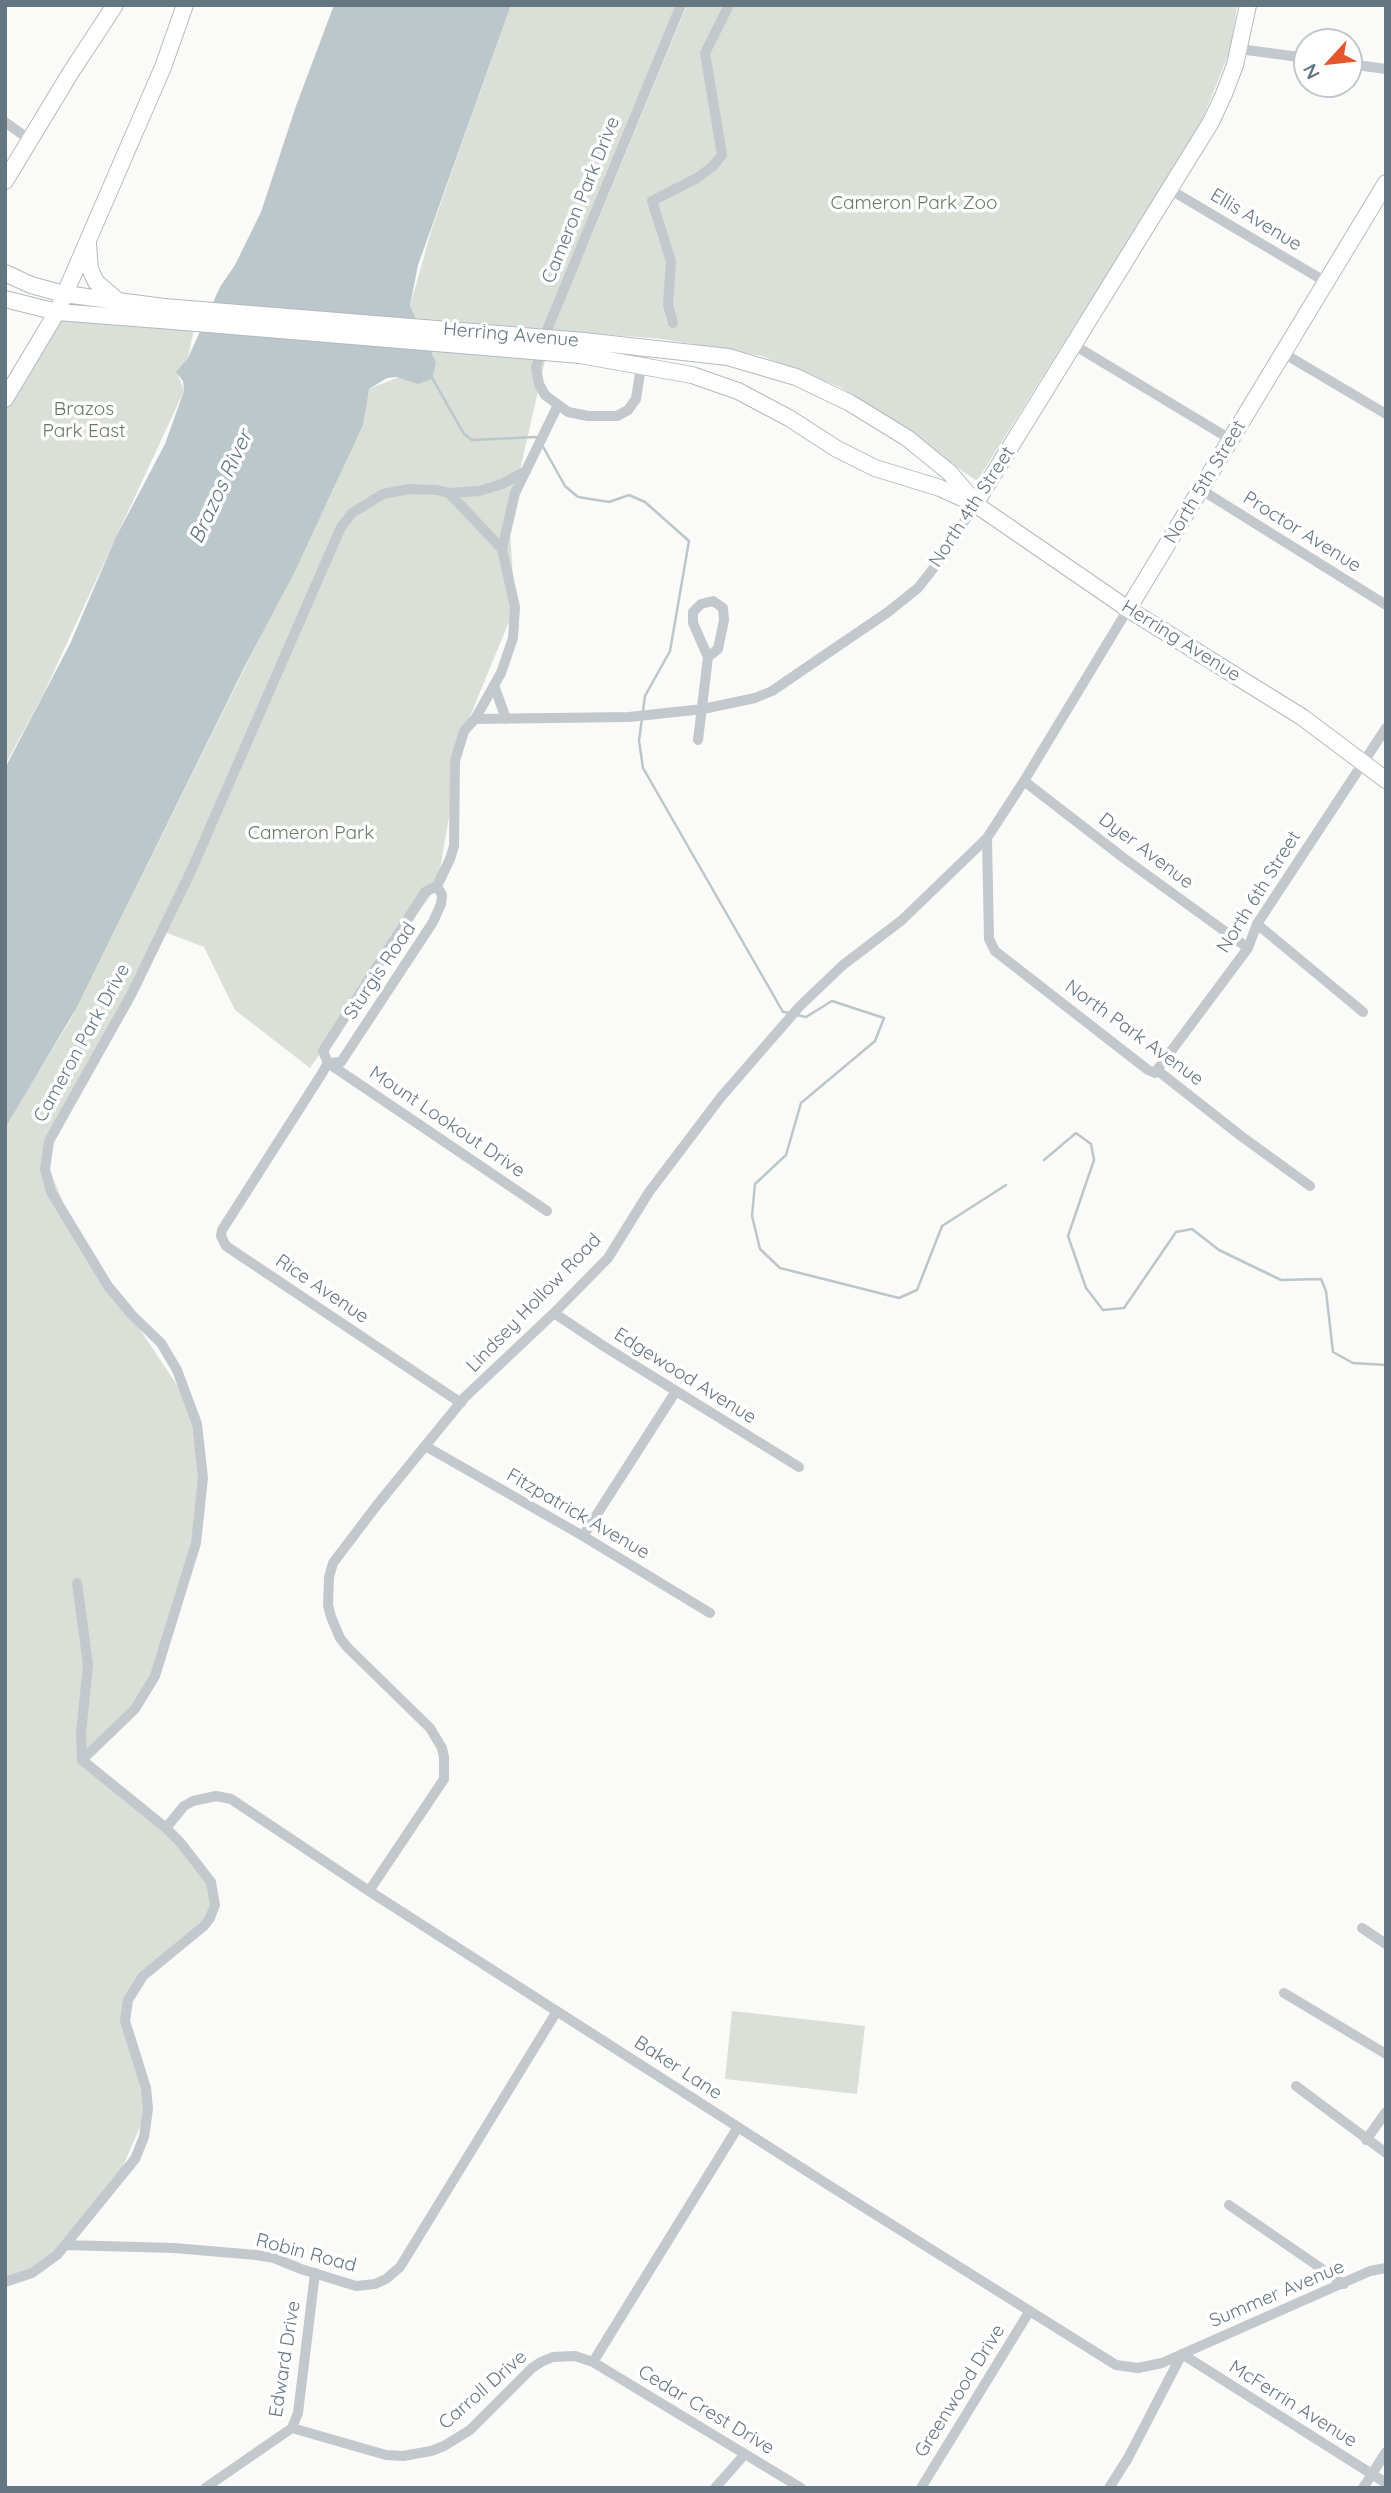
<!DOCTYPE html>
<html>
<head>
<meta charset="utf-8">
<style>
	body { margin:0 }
	#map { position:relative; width:1391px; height:2493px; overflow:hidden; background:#fafaf8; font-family:Quicksand,sans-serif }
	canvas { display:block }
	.frame { position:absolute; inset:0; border:7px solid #657683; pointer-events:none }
	.north { position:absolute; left:1293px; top:28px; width:70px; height:70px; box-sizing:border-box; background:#fff; border:2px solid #c1c8cd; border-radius:50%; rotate:243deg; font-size:19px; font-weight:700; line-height:28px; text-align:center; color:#657683 }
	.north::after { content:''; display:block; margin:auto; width:24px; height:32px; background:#e4572e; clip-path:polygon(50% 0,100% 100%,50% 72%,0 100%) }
</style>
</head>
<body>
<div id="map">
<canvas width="1391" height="2493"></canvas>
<div class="frame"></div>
<div class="north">N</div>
</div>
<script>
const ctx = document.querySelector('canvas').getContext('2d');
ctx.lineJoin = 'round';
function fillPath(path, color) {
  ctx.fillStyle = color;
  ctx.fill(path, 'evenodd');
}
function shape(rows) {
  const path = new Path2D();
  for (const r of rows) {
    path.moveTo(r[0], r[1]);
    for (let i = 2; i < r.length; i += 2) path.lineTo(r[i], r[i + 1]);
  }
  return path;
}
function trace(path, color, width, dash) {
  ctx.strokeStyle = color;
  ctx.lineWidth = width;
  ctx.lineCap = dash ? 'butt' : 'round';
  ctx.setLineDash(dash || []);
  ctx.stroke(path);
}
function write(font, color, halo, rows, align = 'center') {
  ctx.font = font + ' Quicksand,sans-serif';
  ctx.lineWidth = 7;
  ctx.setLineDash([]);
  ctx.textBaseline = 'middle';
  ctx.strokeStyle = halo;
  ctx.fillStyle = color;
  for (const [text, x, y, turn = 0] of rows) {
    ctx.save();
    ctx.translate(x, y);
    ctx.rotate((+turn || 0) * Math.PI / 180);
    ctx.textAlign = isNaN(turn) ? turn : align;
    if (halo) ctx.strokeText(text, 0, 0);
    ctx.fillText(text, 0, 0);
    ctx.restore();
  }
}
const green = shape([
	[511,5,681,5,579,266,687,5,1237,5,1231,48,1199,128,977,481,840,387,762,356,662,339,552,330,509,518,515,607,464,731,437,886,310,1068,235,1010,204,947,162,931,45,1158,75,1232,189,1403,201,1494,176,1611,144,1697,82,1760,166,1828,214,1890,204,1926,162,1960,128,2000,132,2043,148,2109,115,2184,57,2255,5,2281,5,1126,70,1021,334,488,369,389,436,362,410,306,432,228],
	[57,312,194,329,188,358,177,372,184,391,41,699,5,765,5,398],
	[732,2011,865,2026,857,2094,725,2079]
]);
const water = shape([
	[334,5,511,5,418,265,410,306,436,362,432,379,418,384,396,377,387,378,369,389,363,425,295,571,244,668,76,1009,5,1128,5,768,70,644,116,537,165,444,184,391,183,381,176,372,188,358,220,287,235,265,261,212,296,106]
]);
const stream = shape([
	[431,376,464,434,472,440,536,437,538,439],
	[542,445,565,486,578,497,609,502,629,495,645,502,689,541,670,651,645,696,643,711],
	[642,718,639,741,643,768,783,1012,791,1013],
	[797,1015,806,1017,832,1001,884,1018,875,1041,801,1103,786,1155,755,1184,752,1216,760,1249,780,1268,899,1298,917,1290,942,1226,1006,1185],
	[1044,1160,1076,1133,1091,1144,1094,1160,1068,1236,1086,1288,1103,1310,1124,1308,1176,1232,1192,1229,1219,1250,1281,1280,1321,1279,1326,1291,1333,1352,1353,1363,1386,1365]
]);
const minor = shape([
	[1239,49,1307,58],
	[1349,64,1386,69],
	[5,122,30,140],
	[1169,189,1326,282],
	[673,323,668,305,671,261,652,201,697,178,712,167,722,155,705,53,729,5],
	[1074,345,1230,439],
	[644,347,636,399,628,410,617,416,588,416,568,412,545,395,539,384,536,368,547,330,681,5],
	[1283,353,1386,414],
	[1200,489,1386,605],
	[449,493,502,549],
	[494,685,506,719],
	[475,719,629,717,703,709,755,698,772,691,888,612,918,588,940,560,975,504],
	[698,740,708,657,693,623,693,612,701,604,713,601,723,608,724,620,718,649,708,657],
	[1024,781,1125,859,1248,948],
	[987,838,989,939,995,951,1148,1070,1155,1073,1157,1070,1241,1136,1310,1186],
	[1257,924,1363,1012],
	[328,1063,547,1211],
	[328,1063,341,1062,433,922,441,904,442,895,437,886],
	[1157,1070,1248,948,1257,924,1386,728],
	[554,1313,605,1347,799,1467],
	[461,1403,226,1246,221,1236,222,1230,321,1075,328,1063,323,1051,425,892,437,886,450,859,454,846,455,761,464,731,475,719,501,673,513,638,515,607,502,549,515,493,558,405],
	[427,1447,583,1536,710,1613],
	[583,1536,676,1391],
	[77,1583,88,1665,81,1733,82,1760],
	[82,1760,135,1709,155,1676,196,1543,203,1478,197,1424,177,1370,161,1343,132,1315,108,1286,51,1192,45,1169,49,1141,131,995,191,871,341,527,352,513,383,494,409,489,437,490,449,493,479,491,502,484,526,471],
	[166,1828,184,1806,193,1801,216,1796,231,1799,369,1891,830,2186,1116,2365,1138,2368,1162,2363,1370,2271,1386,2268],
	[369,1891,444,1779,444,1757,442,1748,430,1728,347,1647,340,1638,331,1617,328,1605,329,1577,333,1563,377,1505,465,1397,554,1313,608,1258,649,1192,721,1097,800,1006,843,965,902,920,987,838,1024,781,1128,609],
	[1362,1928,1386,1944],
	[1284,1993,1386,2054],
	[1296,2086,1386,2153],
	[1366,2140,1386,2112],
	[1229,2205,1344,2284],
	[65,2245,174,2248,256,2255,274,2258,301,2269,356,2286,375,2284,386,2279,400,2267,557,2011],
	[5,2282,32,2273,57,2255,135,2159,144,2137,148,2109,146,2088,125,2021,128,2000,143,1976,204,1926,210,1918,215,1905,211,1882,180,1842,166,1828,82,1760],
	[1182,2354,1386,2483],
	[593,2362,738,2127],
	[292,2428,386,2455,403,2456,431,2451,444,2446,470,2430,532,2368,541,2362,553,2357,575,2356,593,2362,801,2488],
	[205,2488,292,2428,298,2413,315,2273],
	[715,2488,745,2454],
	[921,2488,1029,2312],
	[1109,2488,1128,2458,1182,2354],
	[1363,2488,1386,2452]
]);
const secondary = shape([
	[5,181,71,72,115,5],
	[88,244,90,269,96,282,118,301],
	[5,273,31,285,64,294,164,307],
	[5,299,57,312,160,320],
	[584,341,728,357,796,377,850,403,907,438,950,473,972,499],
	[580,355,692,375,738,391,789,418,837,449,875,468,940,488,975,504,1128,609,1302,717,1386,780],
	[5,399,57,312,163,67,185,5],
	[975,504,1211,122,1224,94,1235,65,1248,5],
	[1128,609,1386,183]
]);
const secondaryBridge = shape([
	[164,307,584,341],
	[160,320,580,355]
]);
const streetNames = [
	["Cameron Park Drive",581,200,-68],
	["Ellis Avenue",1256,220,31],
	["Herring Avenue",511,335,5],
	["North 5th Street",1205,482,-59],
	["North 4th Street",972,507,-57],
	["Proctor Avenue",1302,532,32],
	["Herring Avenue",1181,641,32],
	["Dyer Avenue",1146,851,37],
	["North 6th Street",1259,892,-58],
	["Sturgis Road",380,971,-56],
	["North Park Avenue",1134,1033,36],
	["Cameron Park Drive",82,1043,-61],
	["Mount Lookout Drive",447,1122,34],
	["Rice Avenue",322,1289,34],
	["Lindsey Hollow Road",534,1303,-46],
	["Edgewood Avenue",685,1376,32],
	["Fitzpatrick Avenue",578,1514,30],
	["Baker Lane",678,2068,33],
	["Robin Road",306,2253,15],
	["Summer Avenue",1277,2294,-23],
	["Edward Drive",285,2359,-81],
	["Carroll Drive",483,2390,-41],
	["Greenwood Drive",960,2391,-58],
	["McFerrin Avenue",1293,2404,32],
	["Cedar Crest Drive",706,2410,31]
];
const parkNames = [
	["Cameron Park Zoo",914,203],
	["Brazos",84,409],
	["Park East",84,431],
	["Cameron Park",311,833]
];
const waterNames = [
	["Brazos River",221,487,-65]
];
fillPath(green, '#dadfd7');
fillPath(water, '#bbc7cb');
trace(stream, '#bbc7cb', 2.5);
trace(secondary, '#b3babf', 18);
trace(minor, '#c3c8cc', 10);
trace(secondary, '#fff', 16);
trace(secondaryBridge, '#b3babf', 18, []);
trace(secondaryBridge, '#fff', 16);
write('19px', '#657683', '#fff', streetNames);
write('19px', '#687a64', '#fff', parkNames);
write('italic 21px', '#60757c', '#fff', waterNames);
</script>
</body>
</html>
